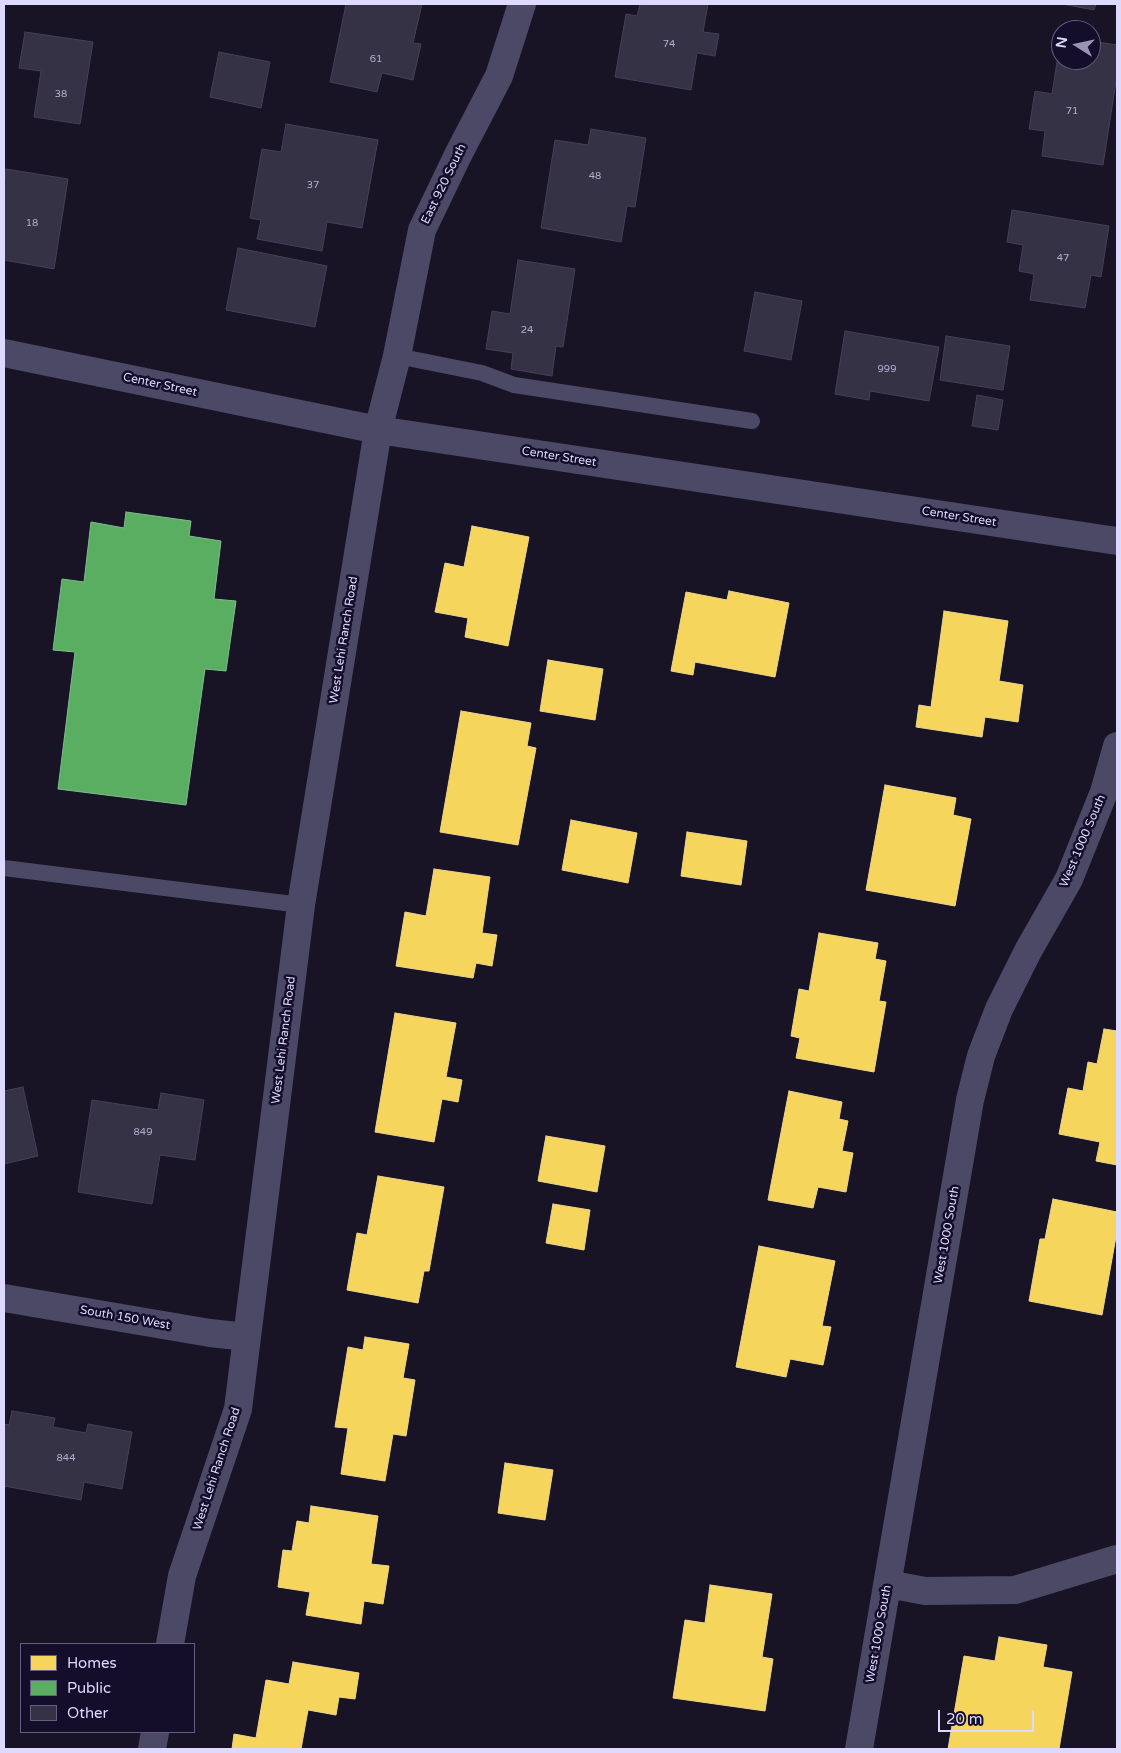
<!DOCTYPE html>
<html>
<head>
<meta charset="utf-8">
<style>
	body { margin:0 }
	#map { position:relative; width:1121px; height:1753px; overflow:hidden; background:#181425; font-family:"Varela Round",sans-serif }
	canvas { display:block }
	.frame { position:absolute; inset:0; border:5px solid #ddd9ff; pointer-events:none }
	.legend { position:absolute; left:20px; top:1643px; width:175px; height:90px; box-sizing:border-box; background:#140e2b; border:1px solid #645f80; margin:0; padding:6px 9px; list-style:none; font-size:15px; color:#ddd9ff }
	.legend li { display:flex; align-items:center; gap:10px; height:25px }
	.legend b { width:25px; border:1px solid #645f80 }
	.north { position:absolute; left:1051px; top:20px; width:50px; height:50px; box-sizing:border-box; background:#140e2b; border:1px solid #645f80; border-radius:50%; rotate:280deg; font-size:14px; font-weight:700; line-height:20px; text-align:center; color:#ddd9ff }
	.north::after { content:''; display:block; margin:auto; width:18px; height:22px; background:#9894b3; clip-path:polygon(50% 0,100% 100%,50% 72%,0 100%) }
	.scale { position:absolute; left:938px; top:1710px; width:96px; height:22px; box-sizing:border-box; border:2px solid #ddd9ff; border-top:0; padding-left:6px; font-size:15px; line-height:18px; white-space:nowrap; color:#ddd9ff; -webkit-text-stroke:4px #140e2b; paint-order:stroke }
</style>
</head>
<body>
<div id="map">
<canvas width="1121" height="1753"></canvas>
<div class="frame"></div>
<ul class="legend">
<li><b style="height:14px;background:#f6d55c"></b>Homes</li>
<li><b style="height:14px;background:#5aae61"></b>Public</li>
<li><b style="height:14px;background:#363246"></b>Other</li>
</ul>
<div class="north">N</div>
<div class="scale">20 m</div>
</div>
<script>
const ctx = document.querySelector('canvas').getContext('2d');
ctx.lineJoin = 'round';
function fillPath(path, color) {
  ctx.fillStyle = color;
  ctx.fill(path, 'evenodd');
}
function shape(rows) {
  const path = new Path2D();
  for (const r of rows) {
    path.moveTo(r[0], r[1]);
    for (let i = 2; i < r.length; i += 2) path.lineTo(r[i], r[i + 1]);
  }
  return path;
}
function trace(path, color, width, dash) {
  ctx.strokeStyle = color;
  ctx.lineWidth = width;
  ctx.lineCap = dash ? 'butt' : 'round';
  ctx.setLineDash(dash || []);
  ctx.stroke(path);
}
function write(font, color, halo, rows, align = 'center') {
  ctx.font = font + ' "Varela Round",sans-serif';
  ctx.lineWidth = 5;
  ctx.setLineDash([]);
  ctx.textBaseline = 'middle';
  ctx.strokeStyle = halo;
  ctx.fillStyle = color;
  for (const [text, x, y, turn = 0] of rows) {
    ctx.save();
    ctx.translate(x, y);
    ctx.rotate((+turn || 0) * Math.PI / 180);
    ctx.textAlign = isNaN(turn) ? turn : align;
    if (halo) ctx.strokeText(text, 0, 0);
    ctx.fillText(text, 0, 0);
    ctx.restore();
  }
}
const homes = shape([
	[472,526,529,537,508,646,465,637,468,618,435,612,445,563,464,567,472,526],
	[729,591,789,603,775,677,695,662,693,675,671,671,686,592,727,600,729,591],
	[944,611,1008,621,999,681,1023,685,1018,722,985,717,982,737,916,727,919,705,931,707,944,611],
	[548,660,603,669,595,720,540,711,548,660],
	[461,711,531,723,527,746,536,748,518,845,440,832,461,711],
	[885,785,956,798,953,815,971,819,955,906,866,890,885,785],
	[571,820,637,833,628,883,562,870,571,820],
	[687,832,747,841,741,885,681,876,687,832],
	[434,869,490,877,482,933,497,935,492,966,476,963,473,978,396,966,405,912,426,916,434,869],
	[819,933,878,943,875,959,886,961,879,1001,886,1002,874,1072,796,1058,800,1038,791,1036,799,989,809,991,819,933],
	[395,1013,456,1023,446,1077,462,1080,458,1102,442,1099,434,1142,375,1132,395,1013],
	[1104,1029,1117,1031,1117,1165,1096,1161,1100,1142,1059,1134,1068,1088,1083,1091,1088,1062,1097,1064,1104,1029],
	[789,1091,842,1102,839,1119,848,1121,842,1151,853,1153,846,1192,818,1187,813,1208,768,1200,789,1091],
	[546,1136,605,1146,597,1192,538,1181,546,1136],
	[378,1176,444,1187,429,1271,424,1271,418,1303,347,1290,357,1233,367,1235,378,1176],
	[1053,1199,1117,1212,1117,1231,1102,1315,1029,1301,1040,1239,1045,1239,1053,1199],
	[553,1204,590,1210,584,1250,546,1243,553,1204],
	[759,1246,835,1261,822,1326,831,1327,823,1365,790,1359,786,1377,736,1367,759,1246],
	[365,1337,409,1344,403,1378,415,1380,406,1436,393,1434,385,1481,341,1474,348,1428,335,1427,348,1347,363,1350,365,1337],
	[505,1463,553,1470,545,1520,498,1513,505,1463],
	[311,1506,378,1516,371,1564,389,1566,383,1604,364,1601,361,1624,306,1615,310,1592,278,1587,283,1550,292,1551,297,1521,309,1523,311,1506],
	[710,1585,772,1594,762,1657,773,1659,765,1711,673,1698,685,1620,705,1623,710,1585],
	[999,1637,1047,1645,1043,1667,1072,1672,1059,1749,948,1749,964,1656,995,1661,999,1637],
	[293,1662,359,1673,355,1699,339,1697,336,1715,308,1710,301,1749,232,1749,234,1734,256,1738,266,1680,289,1684,293,1662]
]);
const public = shape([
	[126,512,191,521,189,536,221,541,214,599,236,601,226,671,205,669,186,805,58,789,75,652,53,650,62,579,84,582,91,522,124,528,126,512]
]);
const building = shape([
	[346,4,422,4,413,43,421,44,413,80,382,73,377,92,330,82,346,4],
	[640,4,708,4,703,32,719,34,715,56,697,53,691,90,615,77,626,14,637,16,640,4],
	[1062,4,1096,4,1094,10,1062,4],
	[25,32,93,42,80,124,34,117,41,71,19,68,25,32],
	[1061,36,1061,60,1091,60,1091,41,1117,45,1117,75,1103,165,1042,156,1045,131,1029,129,1035,91,1052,94,1061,36],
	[219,52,270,62,261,108,210,97,219,52],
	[286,124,378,140,362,228,327,222,322,251,257,239,261,220,250,218,262,149,281,152,286,124],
	[591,129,646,138,635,207,627,206,621,242,541,228,555,140,588,145,591,129],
	[6,169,68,179,54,269,4,260,4,185,6,169],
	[1012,210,1109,226,1101,277,1091,275,1085,308,1030,300,1034,274,1019,271,1023,245,1007,242,1012,210],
	[238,248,327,266,315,327,226,310,238,248],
	[518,260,575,269,563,347,556,346,552,376,511,369,513,353,486,349,492,311,510,314,518,260],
	[755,292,802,301,791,360,744,351,755,292],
	[845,331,939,347,929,401,870,391,869,400,835,394,845,331],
	[946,336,1010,346,1003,390,940,380,946,336],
	[977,395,1003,400,998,430,972,426,977,395],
	[23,1087,38,1156,4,1164,4,1091,23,1087],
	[161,1093,204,1100,195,1160,160,1155,152,1204,78,1192,92,1100,158,1110,161,1093],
	[12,1411,55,1418,53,1427,86,1433,88,1424,132,1432,122,1489,84,1482,81,1500,4,1486,4,1424,9,1425,12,1411]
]);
const service = shape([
	[397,356,482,373,514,385,752,421],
	[4,868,301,905]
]);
const minor = shape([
	[4,1298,210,1333,247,1337],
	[888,1584,925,1591,1015,1590,1117,1559],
	[170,1644,182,1576,238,1409,301,905,378,430,397,356,422,230,458,155,499,76,522,4],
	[152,1749,155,1732],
	[859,1749,970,1100,981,1056,999,1009,1028,951,1069,879,1104,792,1117,746]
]);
const tertiary = shape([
	[4,353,378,430,1117,541]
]);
const numberNames = [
	["74",669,44],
	["61",376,59],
	["38",61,94],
	["71",1072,111],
	["48",595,176],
	["37",313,185],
	["18",32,223],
	["47",1063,258],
	["24",527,330],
	["999",887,369],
	["849",143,1132],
	["844",66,1458]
];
const streetNames = [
	["East 920 South",444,184,-64],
	["Center Street",160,385,12],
	["Center Street",559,457,9],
	["Center Street",959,517,9],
	["West Lehi Ranch Road",344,640,-81],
	["West 1000 South",1083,841,-67],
	["West Lehi Ranch Road",284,1040,-83],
	["West 1000 South",947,1235,-80],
	["South 150 West",125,1318,10],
	["West Lehi Ranch Road",217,1469,-72],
	["West 1000 South",879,1634,-80]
];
fillPath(homes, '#f6d55c');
trace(homes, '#eed68d', 1);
fillPath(public, '#5aae61');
trace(public, '#81bb90', 1);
fillPath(building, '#363246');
trace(building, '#453f58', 1);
trace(service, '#4b4966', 16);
trace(minor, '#4b4966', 28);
trace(tertiary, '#4b4966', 28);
write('10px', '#b3afd1', null, numberNames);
write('12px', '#ddd9ff', '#140e2b', streetNames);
</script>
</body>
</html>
